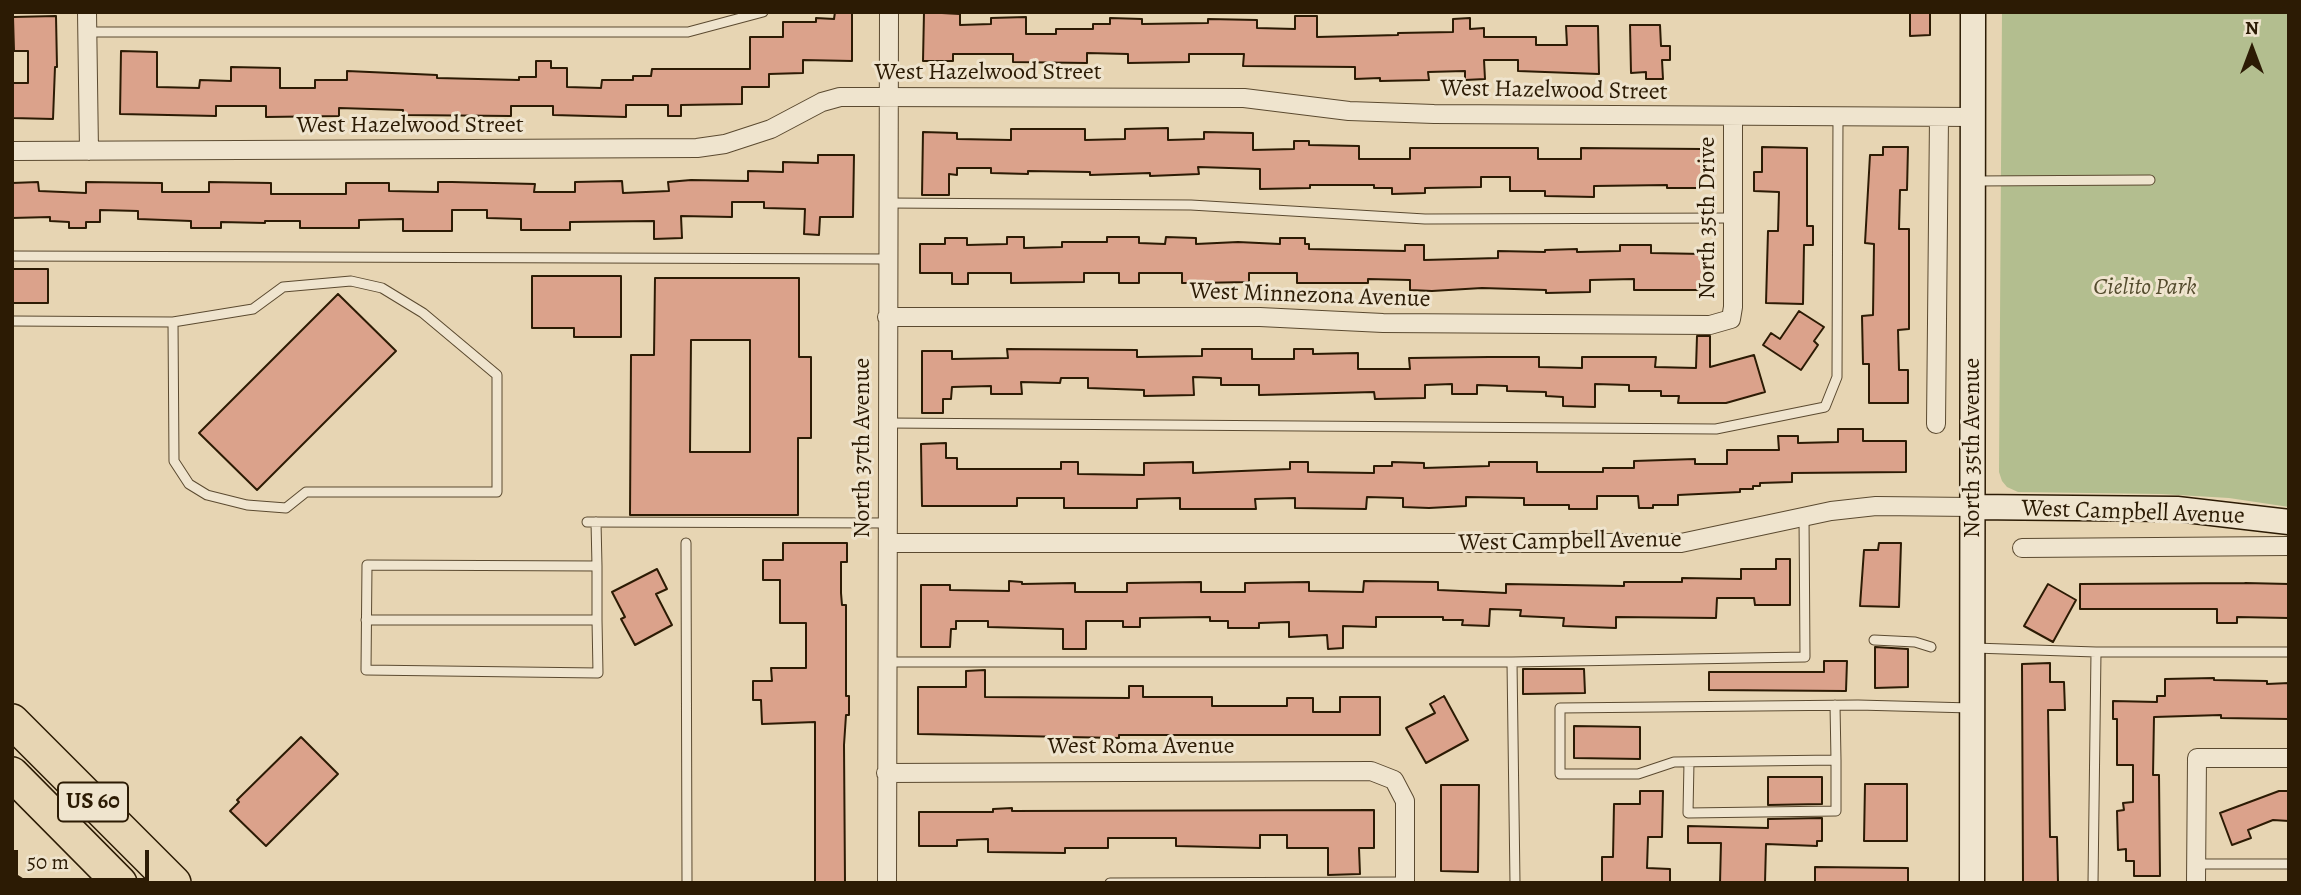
<!DOCTYPE html>
<html>
<head>
<meta charset="utf-8">
<style>
	body { margin:0 }
	#map { position:relative; width:2301px; height:895px; overflow:hidden; background:#e7d5b3; font-family:Alegreya,serif }
	canvas { display:block }
	.frame { position:absolute; inset:0; border:14px solid #2c1b04; pointer-events:none }
	.north { position:absolute; left:2217px; top:14px; width:70px; height:70px; -webkit-text-stroke:5px #efe4ce; paint-order:stroke; rotate:0deg; font-size:19px; font-weight:700; line-height:28px; text-align:center; color:#2c1b04 }
	.north::after { content:''; display:block; margin:auto; width:24px; height:32px; background:#2c1b04; clip-path:polygon(50% 0,100% 100%,50% 72%,0 100%) }
	.scale { position:absolute; left:14px; top:850px; width:135px; height:32px; box-sizing:border-box; border:4px solid #2c1b04; border-top:0; padding-left:9px; font-size:21px; line-height:24px; white-space:nowrap; color:#2c1b04; -webkit-text-stroke:5px #efe4ce; paint-order:stroke }
</style>
</head>
<body>
<div id="map">
<canvas width="2301" height="895"></canvas>
<div class="frame"></div>
<div class="north">N</div>
<div class="scale">50 m</div>
</div>
<script>
const ctx = document.querySelector('canvas').getContext('2d');
ctx.lineJoin = 'round';
function fillPath(path, color) {
  ctx.fillStyle = color;
  ctx.fill(path, 'evenodd');
}
function shape(rows) {
  const path = new Path2D();
  for (const r of rows) {
    path.moveTo(r[0], r[1]);
    for (let i = 2; i < r.length; i += 2) path.lineTo(r[i], r[i + 1]);
  }
  return path;
}
function trace(path, color, width, dash) {
  ctx.strokeStyle = color;
  ctx.lineWidth = width;
  ctx.lineCap = dash ? 'butt' : 'round';
  ctx.setLineDash(dash || []);
  ctx.stroke(path);
}
function write(font, color, halo, rows, align = 'center') {
  ctx.font = font + ' Alegreya,serif';
  ctx.lineWidth = 6;
  ctx.setLineDash([]);
  ctx.textBaseline = 'middle';
  ctx.strokeStyle = halo;
  ctx.fillStyle = color;
  for (const [text, x, y, turn = 0] of rows) {
    ctx.save();
    ctx.translate(x, y);
    ctx.rotate((+turn || 0) * Math.PI / 180);
    ctx.textAlign = isNaN(turn) ? turn : align;
    if (halo) ctx.strokeText(text, 0, 0);
    ctx.fillText(text, 0, 0);
    ctx.restore();
  }
}
const green = shape([
	[2002,12,2289,12,2289,507,2229,498,2161,494,2018,492,2007,487,2002,481,1999,472]
]);
const building = shape([
	[835,12,852,12,852,61,803,60,803,73,769,74,769,87,742,87,742,104,681,105,681,116,668,116,668,105,626,105,626,117,553,115,553,106,511,106,511,116,403,115,403,110,339,108,339,116,266,117,266,106,216,106,216,116,120,114,121,51,157,52,157,87,199,88,200,80,231,81,231,67,280,68,280,88,315,88,315,80,347,80,347,71,437,75,437,78,519,80,519,77,536,77,536,61,551,61,551,68,567,68,567,87,601,88,602,80,633,80,633,76,651,76,652,69,750,69,750,37,783,37,783,22,816,22,816,18,834,19,835,12],
	[924,12,960,14,960,25,991,24,991,18,1026,17,1026,34,1056,34,1056,29,1093,29,1093,24,1110,24,1110,18,1142,19,1142,24,1208,23,1208,19,1257,20,1257,28,1295,29,1295,16,1317,16,1317,37,1398,35,1398,33,1453,32,1453,19,1470,18,1470,29,1484,28,1484,37,1536,37,1536,45,1567,45,1566,26,1598,26,1599,74,1518,71,1518,60,1484,60,1485,79,1465,80,1465,71,1428,72,1429,80,1380,81,1380,78,1355,79,1355,67,1243,66,1244,54,1189,54,1189,62,1128,63,1128,54,1087,53,1087,63,1013,62,1013,54,953,54,953,61,923,61,924,12],
	[1910,12,1930,12,1930,35,1910,36,1910,12],
	[56,16,57,67,55,67,53,119,12,118,12,83,28,83,28,51,14,51,13,17,56,16],
	[1630,25,1660,25,1661,46,1670,46,1670,60,1662,60,1663,79,1646,79,1646,72,1631,73,1630,25],
	[1168,128,1168,140,1204,139,1204,132,1253,133,1253,150,1294,149,1294,141,1309,141,1309,145,1359,146,1359,159,1410,159,1410,148,1538,148,1538,159,1581,159,1581,148,1702,149,1702,188,1667,188,1667,185,1594,186,1594,197,1545,196,1545,191,1510,191,1510,177,1481,177,1481,187,1425,188,1425,193,1392,194,1392,188,1374,188,1374,185,1310,185,1310,188,1260,189,1260,169,1198,167,1199,174,1150,176,1150,173,1090,175,1090,172,1028,171,1028,174,991,173,991,168,957,168,957,175,949,174,949,195,922,195,923,132,957,133,957,139,1011,140,1011,129,1085,129,1085,140,1125,139,1125,129,1168,128],
	[1762,147,1807,148,1807,226,1813,226,1813,245,1804,245,1803,304,1766,303,1768,231,1778,231,1779,192,1754,191,1754,172,1762,172,1762,147],
	[1883,147,1908,147,1907,190,1900,190,1899,229,1909,229,1909,329,1898,330,1899,370,1908,370,1908,403,1869,403,1869,364,1863,364,1862,316,1873,315,1874,244,1865,243,1870,155,1883,155,1883,147],
	[818,155,854,155,853,217,820,217,819,235,804,234,805,209,764,208,764,202,732,202,732,217,681,216,682,238,654,239,654,221,570,222,570,230,521,230,521,219,487,218,487,210,452,210,452,231,403,231,403,219,359,220,359,228,300,228,300,221,265,221,265,223,221,222,221,228,191,228,191,221,138,219,138,211,100,210,100,222,86,222,86,228,69,228,69,222,50,221,50,217,12,218,12,183,38,182,39,191,86,193,86,182,162,183,162,192,209,192,209,182,271,183,271,194,346,194,346,183,389,183,389,191,438,192,438,182,452,182,535,184,534,192,575,192,575,182,622,181,623,193,669,191,668,182,691,180,748,181,748,171,783,172,783,162,818,163,818,155],
	[1007,237,1024,237,1024,248,1062,247,1062,242,1107,242,1107,237,1139,237,1139,243,1165,244,1166,237,1196,238,1196,244,1238,242,1280,244,1280,238,1305,238,1305,244,1309,244,1309,249,1405,251,1405,245,1424,245,1424,260,1498,258,1498,251,1545,252,1545,250,1577,249,1577,252,1620,251,1620,245,1651,245,1651,253,1703,254,1703,290,1634,290,1634,279,1590,280,1590,292,1546,293,1546,290,1482,288,1432,291,1410,290,1410,280,1368,279,1368,283,1297,283,1297,273,1249,273,1249,282,1196,283,1182,283,1182,273,1139,273,1139,283,1119,283,1119,273,1084,273,1084,282,1011,283,1011,273,968,273,968,284,952,284,952,273,920,273,920,244,945,244,945,238,967,238,967,245,1007,244,1007,237],
	[12,269,48,269,48,303,12,303,12,269],
	[532,276,621,276,621,337,574,337,574,328,532,328,532,276],
	[655,278,799,278,799,357,811,357,811,438,798,438,798,515,630,515,631,355,654,355,655,278],
	[691,340,750,340,750,452,690,452,691,340],
	[338,294,396,351,257,490,199,433,338,294],
	[1799,311,1824,327,1814,341,1818,345,1801,370,1763,345,1771,333,1780,339,1799,311],
	[1697,336,1710,336,1710,367,1754,355,1765,392,1726,403,1678,403,1679,396,1661,396,1661,391,1629,391,1629,385,1595,384,1595,407,1563,406,1563,397,1546,396,1546,392,1507,391,1507,386,1477,385,1477,394,1452,394,1452,384,1425,385,1425,398,1375,399,1374,392,1259,395,1259,385,1221,385,1221,378,1193,377,1194,395,1144,396,1144,390,1088,388,1088,378,1061,378,1060,383,1021,382,1022,394,991,394,991,386,952,387,951,399,943,399,943,413,922,413,922,351,952,351,952,359,1008,358,1007,349,1137,350,1137,357,1202,356,1202,349,1252,349,1252,359,1294,359,1294,349,1313,349,1313,354,1358,353,1358,369,1410,369,1409,358,1489,357,1539,357,1539,367,1582,368,1582,357,1656,357,1655,367,1696,368,1697,336],
	[1838,429,1863,429,1863,441,1906,441,1906,472,1792,473,1792,482,1760,483,1760,486,1753,486,1753,489,1740,489,1740,492,1678,495,1678,505,1653,505,1653,508,1639,508,1638,496,1597,496,1597,509,1569,509,1569,505,1524,505,1524,498,1466,497,1466,506,1429,508,1403,507,1403,498,1367,497,1366,509,1295,508,1295,498,1255,499,1256,509,1180,509,1180,498,1137,499,1137,508,1064,508,1064,498,1017,498,1017,506,922,506,921,444,946,443,946,458,957,458,957,469,1061,469,1061,462,1078,462,1078,474,1144,475,1144,463,1193,462,1193,473,1290,469,1290,462,1308,462,1308,472,1374,473,1374,466,1392,466,1392,462,1424,463,1424,468,1489,466,1489,462,1537,462,1537,472,1603,472,1603,468,1634,468,1634,461,1695,459,1695,464,1727,464,1727,450,1779,450,1778,436,1798,436,1798,443,1838,442,1838,429],
	[783,543,847,543,847,562,841,562,841,593,842,605,846,605,846,696,849,696,849,715,846,715,844,745,845,883,815,883,815,722,762,724,761,700,753,700,753,681,772,681,771,668,806,668,806,623,780,623,780,580,763,580,763,560,783,560,783,543],
	[1879,543,1901,543,1899,607,1860,606,1864,550,1878,550,1879,543],
	[1776,559,1790,559,1790,605,1755,605,1754,598,1717,598,1716,618,1616,617,1616,628,1563,626,1564,618,1520,616,1521,610,1490,609,1489,626,1462,625,1463,620,1443,620,1443,617,1376,617,1376,627,1343,626,1343,648,1328,649,1327,635,1289,637,1289,622,1259,623,1259,628,1228,628,1228,621,1210,621,1210,617,1140,618,1140,627,1123,627,1123,621,1086,621,1086,649,1063,649,1063,629,988,627,988,621,956,621,956,629,951,629,950,647,921,647,921,585,950,585,950,590,1009,591,1009,581,1022,582,1022,584,1075,583,1075,592,1127,592,1127,583,1201,582,1201,592,1245,592,1245,583,1309,582,1309,591,1363,592,1364,581,1438,582,1438,590,1506,593,1506,584,1624,586,1624,582,1682,582,1682,578,1741,579,1741,569,1776,569,1776,559],
	[657,569,667,589,656,594,672,625,635,645,621,619,625,617,612,592,657,569],
	[2245,583,2289,584,2288,618,2237,617,2237,623,2217,623,2217,609,2080,609,2080,584,2245,583],
	[2048,584,2076,600,2053,642,2024,626,2048,584],
	[1875,647,1908,649,1908,687,1875,688,1875,647],
	[1824,661,1847,661,1846,691,1709,690,1709,672,1824,672,1824,661],
	[2050,663,2050,682,2064,682,2065,710,2048,710,2050,837,2057,837,2058,883,2023,883,2022,664,2050,663],
	[1523,669,1584,669,1585,693,1523,694,1523,669],
	[985,670,985,697,1129,698,1129,686,1143,686,1143,697,1212,697,1212,706,1287,706,1287,698,1313,698,1313,712,1340,712,1340,697,1380,697,1380,735,1119,735,1119,738,918,734,918,687,966,687,966,671,985,670],
	[2214,678,2214,680,2267,681,2267,684,2289,683,2289,719,2221,718,2221,715,2154,717,2153,775,2159,775,2160,876,2134,876,2134,861,2126,861,2126,849,2118,850,2117,811,2124,810,2123,803,2133,802,2133,765,2117,765,2117,719,2113,719,2113,701,2157,702,2157,696,2165,696,2165,679,2214,678],
	[1444,696,1468,740,1426,763,1406,728,1435,713,1430,704,1444,696],
	[1574,726,1640,727,1640,759,1574,758,1574,726],
	[301,737,338,774,266,846,230,811,239,802,237,800,301,737],
	[1768,777,1822,777,1822,804,1768,805,1768,777],
	[1865,784,1907,784,1907,841,1864,841,1865,784],
	[1441,785,1479,785,1478,872,1441,871,1441,785],
	[1640,791,1663,791,1662,837,1648,837,1647,868,1670,869,1670,883,1602,883,1602,857,1613,857,1614,804,1640,804,1640,791],
	[2279,791,2289,791,2289,821,2273,820,2248,830,2251,838,2232,845,2220,813,2279,791],
	[1012,808,1012,811,1374,810,1374,848,1359,848,1360,874,1328,875,1328,848,1287,848,1287,835,1260,835,1260,848,1176,846,1176,838,1108,838,1108,848,1065,848,1065,853,988,852,988,839,957,840,957,846,919,846,919,812,993,812,993,809,1012,808],
	[1822,818,1822,841,1817,841,1817,846,1766,844,1765,883,1720,883,1721,843,1688,843,1688,826,1768,828,1768,819,1822,818],
	[1815,867,1908,868,1908,883,1815,883,1815,867]
]);
const lane = shape([
	[87,32,688,32,763,12],
	[1975,181,2150,180],
	[888,203,1191,205,1425,219,1734,218],
	[12,256,887,259],
	[12,321,173,322,253,309,283,287,351,281,382,288,423,313,497,375,497,492,306,492,286,508,247,505,207,495,189,484,174,461,173,322],
	[888,423,1716,429,1825,407,1837,377,1838,117],
	[587,522,888,523],
	[596,522,597,566,597,620,598,673,366,670,367,565,597,566],
	[686,543,687,883],
	[366,620,597,620],
	[1874,640,1915,642,1931,647],
	[1974,648,2096,652,2289,652],
	[886,662,1512,662,1805,657,1804,516],
	[1512,662,1515,883],
	[1835,705,1836,760,1674,762,1638,774,1560,774,1560,708,1858,705,1971,708],
	[1689,762,1688,813,1836,811,1836,760],
	[2196,864,2289,864],
	[1110,883,1405,882],
	[2093,883,2096,652]
]);
const street = shape([
	[87,12,89,151],
	[12,151,697,148,725,144,771,129,822,102,840,97,868,97,1244,98,1349,111,1434,114,1973,117],
	[887,317,1260,317,1383,323,1710,325,1731,319,1733,307,1733,117],
	[1936,424,1939,117],
	[888,543,1681,543,1831,511,1876,506,1972,507],
	[2022,548,2289,546],
	[886,773,1371,771,1394,780,1405,801,1405,883],
	[887,883,889,12],
	[2196,883,2197,758,2289,758]
]);
const secondary = shape([
	[1972,507,2177,509,2289,522],
	[1972,883,1973,12]
]);
const highway = shape([
	[12,721,174,883],
	[12,774,120,883]
]);
const rail = shape([
	[12,874,26,883]
]);
const shields = [
	[93,802,70]
];
const shieldNames = [
	["US 60",93,802]
];
const streetNames = [
	["West Hazelwood Street",988,73],
	["West Hazelwood Street",1554,91,1],
	["West Hazelwood Street",410,126],
	["North 35th Drive",1708,218,-90],
	["West Minnezona Avenue",1310,296,2],
	["North 37th Avenue",863,448,-90],
	["North 35th Avenue",1973,448,-90],
	["West Campbell Avenue",2133,513,2],
	["West Campbell Avenue",1570,542,-1],
	["West Roma Avenue",1141,747]
];
const parkNames = [
	["Cielito Park",2145,288]
];
fillPath(green, '#b3be8f');
fillPath(building, '#dba28b');
trace(building, '#2c1b04', 2);
trace(lane, '#5b4a30', 11);
trace(street, '#5b4a30', 20);
trace(secondary, '#2c1b04', 27);
trace(highway, '#2c1b04', 36);
trace(lane, '#efe4ce', 9);
trace(street, '#efe4ce', 18);
trace(secondary, '#efe4ce', 24);
trace(highway, '#e7d5b3', 33);
trace(rail, '#2c1b04', 5, [12, 12]);
for (const [x, y, w] of shields) {
  const box = new Path2D();
  box.roundRect(x - w / 2, y - 19.5, w, 39, 5);
  ctx.fillStyle = '#efe4ce';
  ctx.fill(box);
  trace(box, '#2c1b04', 2);
}
write('bold 23px', '#2c1b04', null, shieldNames);
write('24px', '#2c1b04', '#efe4ce', streetNames);
write('italic 24px', '#544c2e', '#efe4ce', parkNames);
</script>
</body>
</html>
